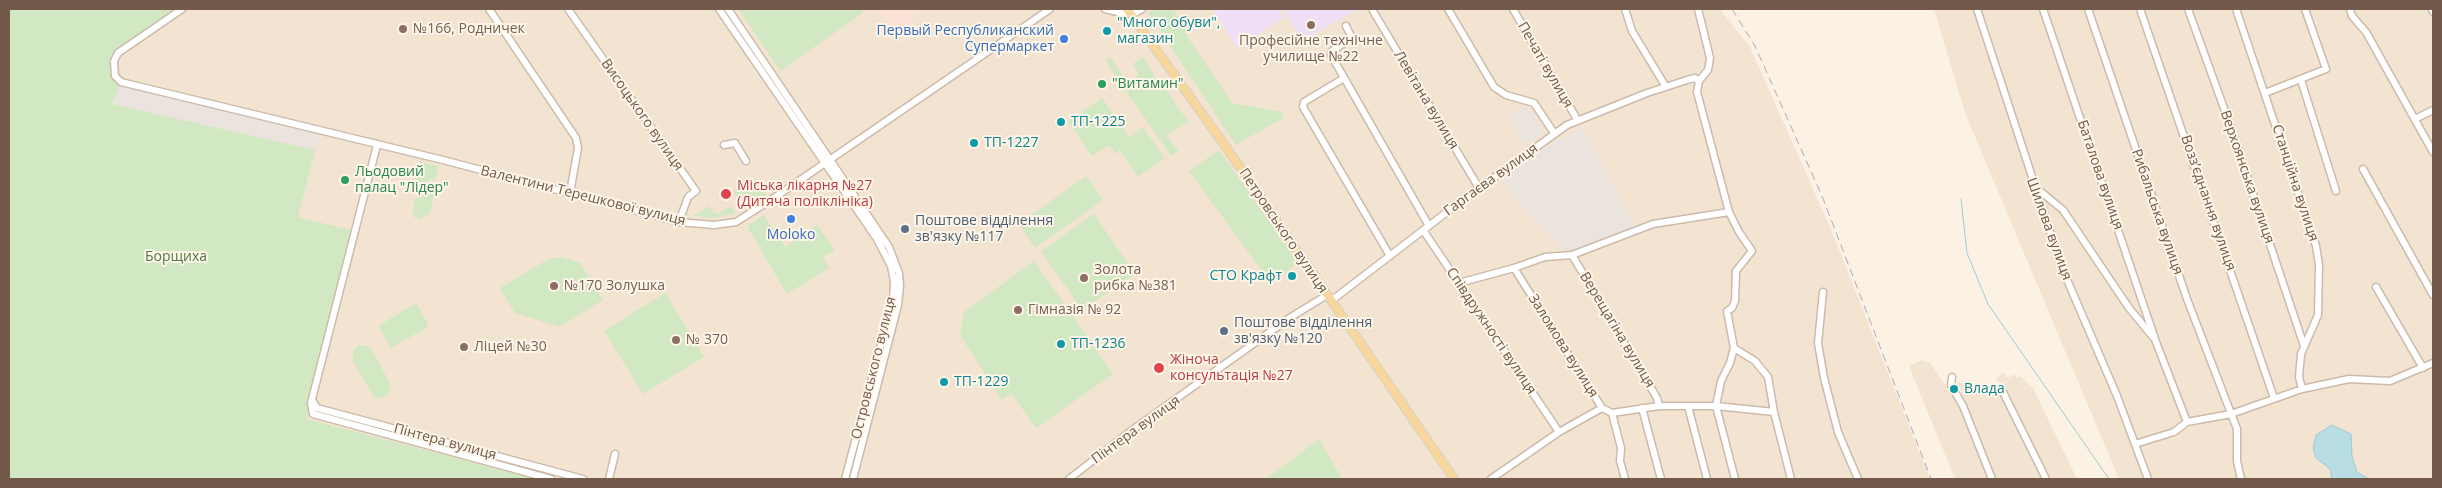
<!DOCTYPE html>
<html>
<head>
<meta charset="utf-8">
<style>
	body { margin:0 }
	#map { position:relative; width:2442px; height:488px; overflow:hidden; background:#fbf2e3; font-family:"Open Sans",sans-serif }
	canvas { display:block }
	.frame { position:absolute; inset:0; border:10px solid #72594a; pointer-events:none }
</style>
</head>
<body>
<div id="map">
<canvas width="2442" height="488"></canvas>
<div class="frame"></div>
</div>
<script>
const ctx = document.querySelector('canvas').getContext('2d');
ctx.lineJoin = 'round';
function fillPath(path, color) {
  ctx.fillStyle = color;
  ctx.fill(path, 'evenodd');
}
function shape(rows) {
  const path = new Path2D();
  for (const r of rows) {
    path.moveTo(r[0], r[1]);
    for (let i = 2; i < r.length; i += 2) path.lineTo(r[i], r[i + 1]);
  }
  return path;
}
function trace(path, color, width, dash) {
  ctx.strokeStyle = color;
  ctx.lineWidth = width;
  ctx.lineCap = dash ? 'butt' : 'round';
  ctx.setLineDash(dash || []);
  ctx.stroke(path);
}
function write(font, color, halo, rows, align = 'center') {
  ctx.font = font + ' "Open Sans",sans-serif';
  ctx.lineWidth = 4;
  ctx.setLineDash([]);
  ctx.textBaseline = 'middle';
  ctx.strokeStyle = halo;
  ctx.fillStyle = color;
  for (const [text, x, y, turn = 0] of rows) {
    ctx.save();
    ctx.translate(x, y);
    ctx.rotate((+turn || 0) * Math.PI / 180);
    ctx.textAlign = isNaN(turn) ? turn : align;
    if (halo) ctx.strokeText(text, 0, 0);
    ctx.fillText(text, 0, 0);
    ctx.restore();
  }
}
const residential = shape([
	[9,9,1720,9,1750,47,1830,227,1930,479,112,479],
	[1934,9,2433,9,2433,479,2119,479,1965,113],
	[1922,360,1930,363,1956,400,1988,479,1955,479,1909,366],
	[2004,372,2008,378,2014,374,2017,378,2020,376,2033,388,2077,479,2049,479,2010,399,1996,378],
	[1957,382,2001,392,2043,479,1996,479]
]);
const commercial = shape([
	[877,9,917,9,919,12,909,19,918,33,902,44]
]);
const industrial = shape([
	[121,82,280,124,322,131,315,150,112,104],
	[1528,105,1544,133,1524,145,1508,117],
	[1583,128,1637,230,1568,254,1528,215,1502,179,1546,146]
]);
const education = shape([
	[1212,9,1279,9,1284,18,1237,48],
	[1283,9,1358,9,1302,41]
]);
const green = shape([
	[9,9,182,9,118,53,115,76,121,82,112,104,315,150,298,217,355,231,307,419,536,479,9,479],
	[738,9,860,9,863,13,780,71],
	[1155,9,1173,9,1188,31,1185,33,1232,103,1283,112,1283,118,1236,145,1148,13],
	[1110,57,1127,82,1139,74,1133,64,1143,57,1157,81,1159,80,1188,121,1167,136,1178,151,1171,156,1105,60],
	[1102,98,1129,137,1143,127,1165,158,1138,177,1120,150,1115,154,1109,145,1092,156,1068,121],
	[1219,150,1298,263,1271,283,1189,171],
	[421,162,438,166,435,180,431,179,419,185,415,184],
	[1086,176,1103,200,1035,248,1019,224],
	[755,178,766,195,744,208,740,201,744,198,741,194,737,197,734,191],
	[435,189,430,213,419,220,413,216,414,200],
	[709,206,713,212,718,214,731,206,736,213,715,218,693,216],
	[1094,214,1135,274,1082,310,1041,251],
	[764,215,785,247,817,225,835,250,823,257,829,268,787,294,748,228,748,225],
	[562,257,580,263,603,300,560,327,515,313,500,288,548,259],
	[1034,261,1113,374,1036,428,1012,394,1002,400,960,335,964,312],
	[665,293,704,357,643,394,604,331],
	[416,303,429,326,391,348,378,326],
	[359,345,367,346,371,349,390,383,389,393,386,396,377,398,373,396,353,361,353,350],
	[1319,439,1342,479,1266,479]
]);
const water = shape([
	[2332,425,2351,434,2352,456,2357,472,2369,479,2332,479,2330,469,2316,458,2313,448,2316,435,2332,425]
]);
const stream = shape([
	[9,11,11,9],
	[1961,199,1967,253,1988,304,2109,479]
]);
const minor = shape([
	[182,9,118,53,114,61,115,76,121,82,443,160,679,222,714,225,736,222,771,200,1050,9],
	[489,9,576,138,578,148,570,193],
	[568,9,696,191,688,197,679,222],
	[719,9,877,239,891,266,894,282,893,300,845,479],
	[728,9,889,247,899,273,900,286,898,305,853,479],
	[1105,9,1131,15,1142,9],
	[1448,9,1494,87,1506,95,1534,103,1554,133],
	[1513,9,1578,121],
	[1625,9,1632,31,1666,87],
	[1698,9,1710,58,1708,70,1699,81,1697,92,1729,212,1739,232,1752,251,1736,271,1735,301,1732,308,1727,311,1734,348,1755,361,1768,377,1774,412,1791,479],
	[1977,9,2062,268,2117,396,2148,479],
	[2043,9,2156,342,2187,422],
	[2088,9,2187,299,2237,429,2237,461,2241,479],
	[2140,9,2274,398],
	[2188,9,2229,122,2304,346],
	[2236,9,2316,246,2319,265,2318,315,2301,354,2299,377,2302,389],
	[2350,9,2352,16,2366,32,2433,152],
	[2432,9,2433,12],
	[1373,11,1479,188],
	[1346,26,1352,38,1332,51,1331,55,1429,226],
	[1344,78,1304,102,1303,107,1390,256],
	[2301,80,2336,191],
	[2265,93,2326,69,2305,9],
	[2415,119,2433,110],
	[377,145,311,403,313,414,551,479],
	[724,145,735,143,746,161],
	[2363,169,2433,295],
	[2034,186,2063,210,2129,308,2153,337],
	[1423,230,1559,432],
	[1572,255,1657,398,1659,406],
	[1514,268,1602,408,1612,413,1621,448,1620,461,1625,479],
	[1459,283,1514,268,1545,257,1572,255,1653,224,1729,212],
	[2376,287,2423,368],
	[1823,292,1818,343,1824,378,1838,432,1858,479],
	[1331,301,1456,205,1567,125,1647,93,1687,80,1695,78,1699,81],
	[1734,348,1730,363,1721,381,1716,406,1735,479],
	[1952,377,1951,385,1963,406,1992,479],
	[2003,392,2046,479],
	[312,400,317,408,583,479],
	[1688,406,1707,479],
	[1642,408,1661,479],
	[1612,413,1659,406,1716,406,1774,412],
	[2135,444,2174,432,2187,422,2231,414,2302,389,2349,379,2390,381,2433,363],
	[609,479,615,454],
	[1069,479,1131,431,1291,317,1327,295],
	[1491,479,1559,432,1602,408]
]);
const major = shape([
	[1127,9,1228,150,1454,479]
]);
const rail = shape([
	[1732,9,1755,46,1822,196,1931,479]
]);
const markers = [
	[1311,25,5,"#8d6e63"],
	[403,29,5,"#8d6e63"],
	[1107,31,5,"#0f9aa8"],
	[1064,39,5,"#3f7fe0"],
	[1102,84,5,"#2e9e5b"],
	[1061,122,5,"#0f9aa8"],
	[974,143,5,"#0f9aa8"],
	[345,180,5,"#2e9e5b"],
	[726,194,6,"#e0444e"],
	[791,219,5,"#3f7fe0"],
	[905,229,5,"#5c6f8a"],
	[1292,276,5,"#0f9aa8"],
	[1084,278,5,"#8d6e63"],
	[554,286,5,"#8d6e63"],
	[1018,310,5,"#8d6e63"],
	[1224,331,5,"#5c6f8a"],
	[676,340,5,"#8d6e63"],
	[1061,344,5,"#0f9aa8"],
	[464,347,5,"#8d6e63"],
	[1159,368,6,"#e0444e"],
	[944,382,5,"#0f9aa8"],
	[1954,389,5,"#0f9aa8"]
];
const cultureNames = [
	["\"Много обуви\",",1117,23],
	["магазин",1117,39],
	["ТП-1225",1071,122],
	["ТП-1227",984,143],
	["СТО Крафт",1282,276,"right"],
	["ТП-1236",1071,344],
	["ТП-1229",954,382],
	["Влада",1964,389]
];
const educationNames = [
	["№166, Родничек",413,29],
	["Професійне технічне",1311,41,"center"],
	["училище №22",1311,57,"center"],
	["Золота",1094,270],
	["рибка №381",1094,286],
	["№170 Золушка",564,286],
	["Гімназія № 92",1028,310],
	["№ 370",686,340],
	["Ліцей №30",474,347]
];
const shopNames = [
	["Первый Республиканский",1054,31],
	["Супермаркет",1054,47],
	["Moloko",791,235,"center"]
];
const streetNames = [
	["Печаті вулиця",1545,65,60],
	["Левітана вулиця",1426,100,59],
	["Висоцького вулиця",642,115,55],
	["Баталова вулиця",2100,175,71],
	["Верхоянська вулиця",2247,177,71],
	["Гаргаєва вулиця",1491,180,-36],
	["Станційна вулиця",2295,183,72],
	["Валентини Терешкової вулиця",583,196,14],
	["Возз’єднання вулиця",2208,203,71],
	["Рибальська вулиця",2157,212,71],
	["Шилова вулиця",2049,229,70],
	["Петровського вулиця",1283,231,56],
	["Верещагіна вулиця",1617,330,59],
	["Співдружності вулиця",1491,331,56],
	["Заломова вулиця",1563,346,58],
	["Островського вулиця",874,368,-76],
	["Пінтера вулиця",1136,430,-36],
	["Пінтера вулиця",445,442,15]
];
const leisureNames = [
	["\"Витамин\"",1112,84],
	["Льодовий",355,172],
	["палац \"Лідер\"",355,188]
];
const healthNames = [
	["Міська лікарня №27",737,186],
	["(Дитяча поліклініка)",737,202],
	["Жіноча",1170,360],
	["консультація №27",1170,376]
];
const serviceNames = [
	["Поштове відділення",915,221],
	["зв'язку №117",915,237],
	["Поштове відділення",1234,323],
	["зв'язку №120",1234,339]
];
const parkNames = [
	["Борщиха",176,257]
];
fillPath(residential, '#f3e4d2');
fillPath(commercial, '#fbe2d7');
fillPath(industrial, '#ebe4de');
fillPath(education, '#efe0f7');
fillPath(green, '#d1e8c2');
fillPath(water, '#b8dde4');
trace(water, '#9fccd5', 1);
trace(stream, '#9fccd5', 1);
trace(minor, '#ccbaaa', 9);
trace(major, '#d8d1cc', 10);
trace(minor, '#fff', 6);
trace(major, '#f8d79d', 8);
trace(rail, '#b5a2c4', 1, [8, 5]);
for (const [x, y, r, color] of markers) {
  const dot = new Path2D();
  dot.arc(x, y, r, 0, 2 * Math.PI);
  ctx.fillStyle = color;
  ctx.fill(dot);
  trace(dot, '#fef6e9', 2);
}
write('14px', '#0d838f', '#fef6e9', cultureNames, 'left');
write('14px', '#785e54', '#fef6e9', educationNames, 'left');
write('14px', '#366cbe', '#fef6e9', shopNames, 'right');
write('14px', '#72594a', '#fef6e9', streetNames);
write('14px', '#27864d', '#fef6e9', leisureNames, 'left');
write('14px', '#be3a42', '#fef6e9', healthNames, 'left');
write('14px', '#4e5e75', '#fef6e9', serviceNames, 'left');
write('14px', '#527842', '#fef6e9', parkNames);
</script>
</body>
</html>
